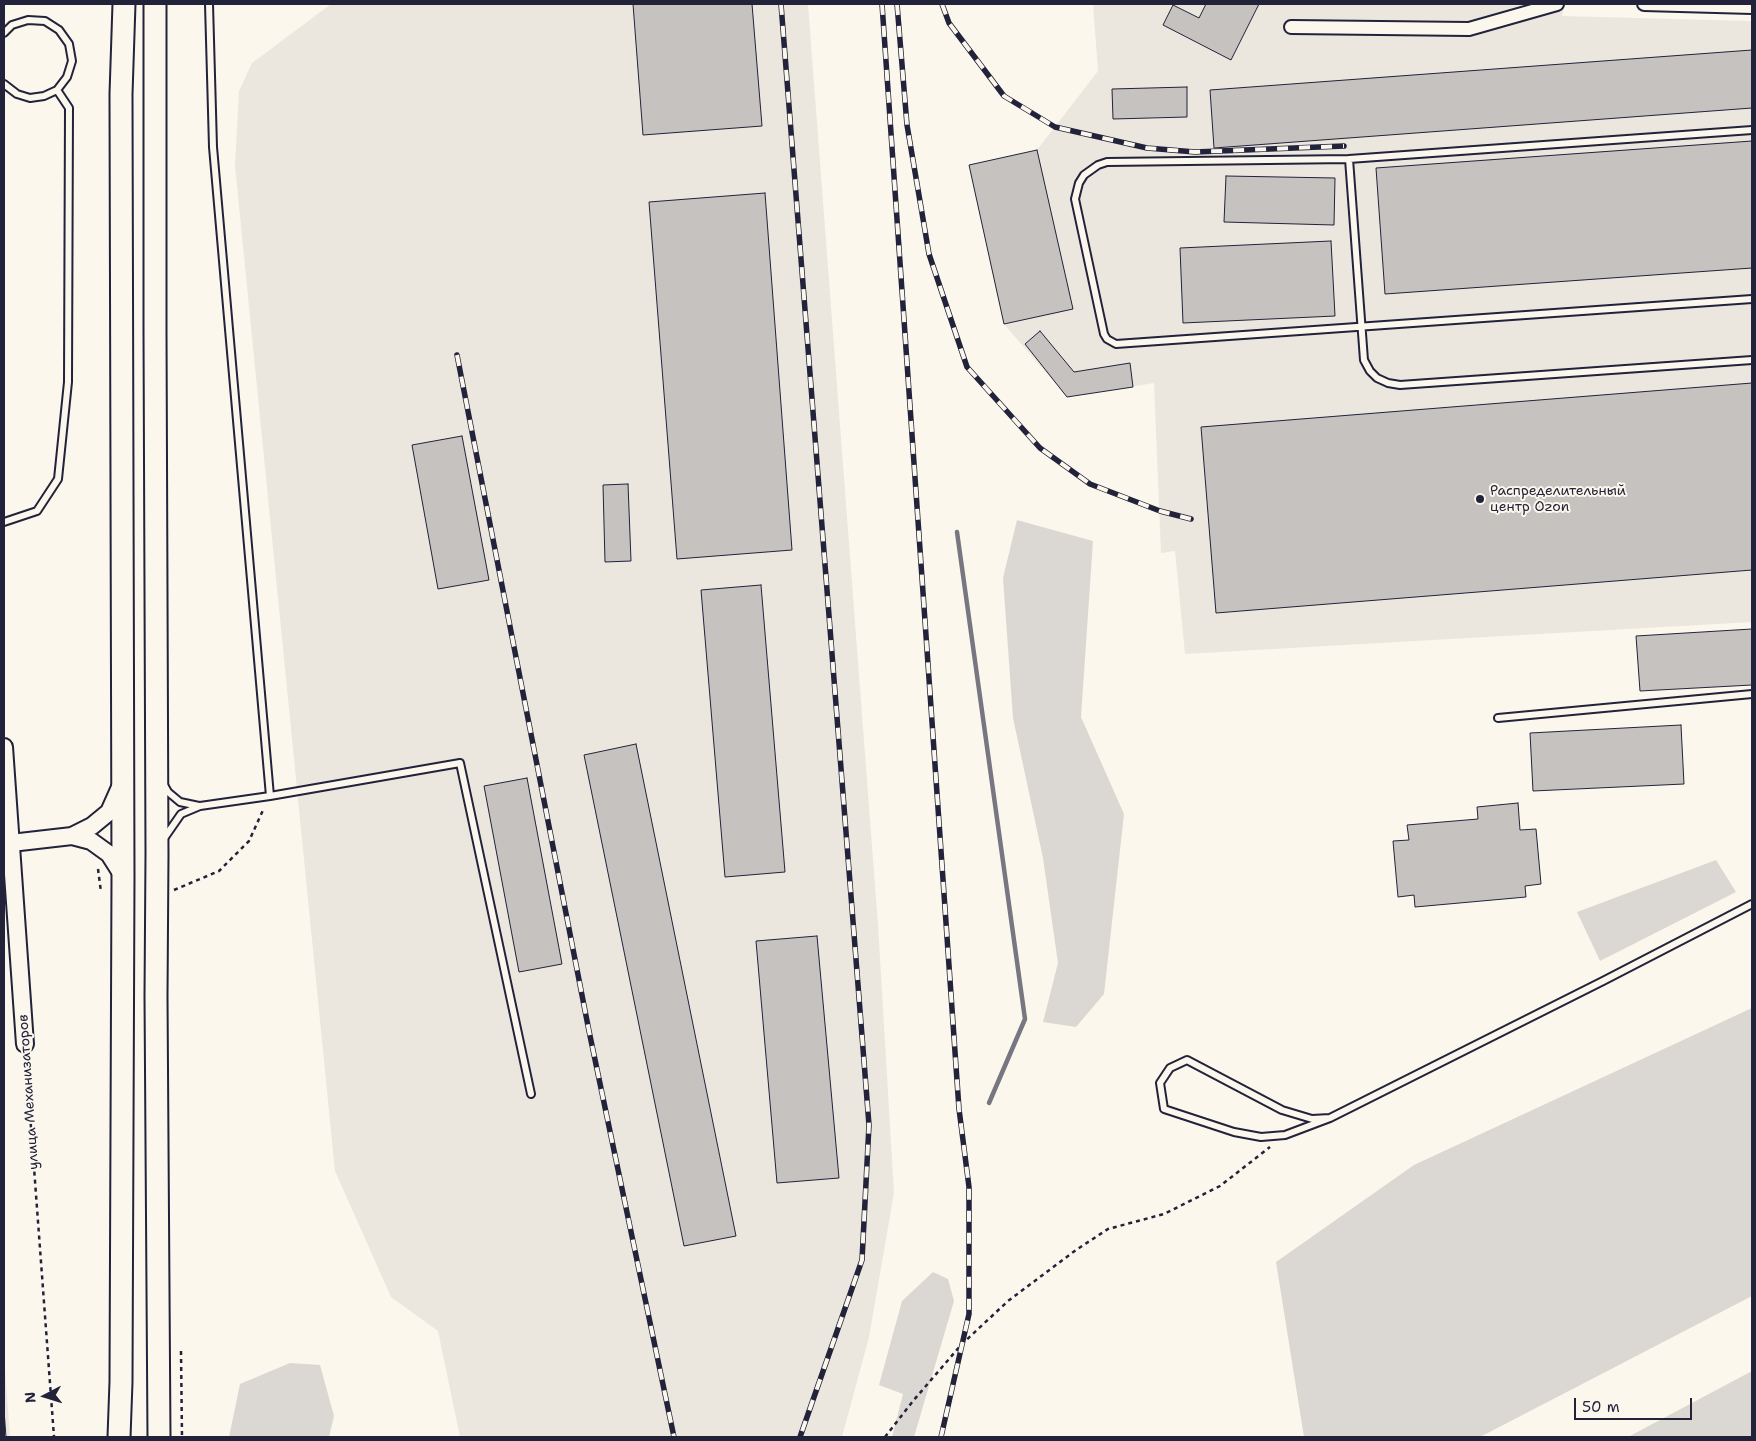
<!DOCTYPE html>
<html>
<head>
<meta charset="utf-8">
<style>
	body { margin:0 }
	#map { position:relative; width:1756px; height:1441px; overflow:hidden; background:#fbf7ec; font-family:"Shantell Sans",sans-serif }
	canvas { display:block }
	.frame { position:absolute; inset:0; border:5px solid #22223b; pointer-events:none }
	.north { position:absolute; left:20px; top:1371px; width:50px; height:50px; -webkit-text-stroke:4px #fbf7ec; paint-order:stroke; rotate:265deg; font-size:14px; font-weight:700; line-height:20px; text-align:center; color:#22223b }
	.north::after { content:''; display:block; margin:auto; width:18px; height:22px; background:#22223b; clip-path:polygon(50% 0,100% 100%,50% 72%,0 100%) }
	.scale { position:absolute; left:1574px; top:1398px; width:118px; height:22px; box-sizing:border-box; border:2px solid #22223b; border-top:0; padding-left:6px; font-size:15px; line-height:18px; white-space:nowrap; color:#22223b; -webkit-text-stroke:4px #fbf7ec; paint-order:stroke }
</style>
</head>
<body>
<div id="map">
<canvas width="1756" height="1441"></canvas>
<div class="frame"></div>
<div class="north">N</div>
<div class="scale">50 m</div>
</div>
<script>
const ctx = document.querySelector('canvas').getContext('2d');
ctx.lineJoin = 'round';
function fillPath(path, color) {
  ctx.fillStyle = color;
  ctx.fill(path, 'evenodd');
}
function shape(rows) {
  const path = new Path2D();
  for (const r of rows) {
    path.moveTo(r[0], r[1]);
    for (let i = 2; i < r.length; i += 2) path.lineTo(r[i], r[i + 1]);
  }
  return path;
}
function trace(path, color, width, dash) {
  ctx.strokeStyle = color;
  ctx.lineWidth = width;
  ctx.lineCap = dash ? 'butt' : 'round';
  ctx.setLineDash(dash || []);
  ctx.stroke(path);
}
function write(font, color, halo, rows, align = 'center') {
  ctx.font = font + ' "Shantell Sans",sans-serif';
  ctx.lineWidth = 4;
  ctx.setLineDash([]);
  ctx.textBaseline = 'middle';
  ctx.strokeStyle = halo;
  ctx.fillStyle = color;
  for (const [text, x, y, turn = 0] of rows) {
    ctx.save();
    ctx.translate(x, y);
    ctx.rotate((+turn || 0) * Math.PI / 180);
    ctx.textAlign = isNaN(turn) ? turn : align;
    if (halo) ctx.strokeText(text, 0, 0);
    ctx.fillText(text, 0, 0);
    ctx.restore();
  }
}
const built = shape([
	[331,4,808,4,878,925,894,1193,869,1337,842,1437,460,1437,438,1331,391,1297,335,1171,235,166,239,91,252,63],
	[1093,4,1565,4,1562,16,1752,21,1752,622,1185,654,1175,551,1161,553,1154,383,1067,397,1004,324,969,165,1037,150,1098,71],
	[4,1355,10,1437,4,1437]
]);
const green = shape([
	[1017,520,1093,541,1081,717,1124,814,1104,994,1076,1027,1043,1022,1058,963,1043,858,1013,718,1003,578],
	[1716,860,1736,892,1600,961,1577,912],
	[1752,1008,1752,1296,1480,1437,1304,1437,1276,1262,1414,1165],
	[933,1272,948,1279,954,1301,914,1437,892,1437,903,1394,879,1385,902,1301],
	[290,1363,320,1365,334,1416,329,1437,229,1437,240,1384],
	[1752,1371,1752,1437,1628,1437]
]);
const stream = shape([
	[957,532,1025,1019,989,1103]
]);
const building = shape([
	[633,4,752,4,762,126,643,135,633,4],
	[1206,4,1259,4,1231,60,1163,25,1173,5,1199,18,1206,4],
	[1752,50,1752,108,1214,148,1210,90,1752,50],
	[1187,87,1187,117,1113,119,1112,89,1187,87],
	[1752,141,1752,268,1385,294,1376,168,1752,141],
	[1037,150,1073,309,1004,324,969,165,1037,150],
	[1226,176,1335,178,1334,225,1224,222,1226,176],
	[765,193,792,550,677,559,649,202,765,193],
	[1331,241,1335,316,1183,323,1180,248,1331,241],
	[1040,331,1074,372,1130,363,1133,387,1067,397,1025,344,1040,331],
	[1752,383,1752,570,1216,613,1201,427,1752,383],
	[462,436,489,580,438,589,412,445,462,436],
	[628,484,631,561,605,562,603,485,628,484],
	[761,585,785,872,725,877,701,590,761,585],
	[1752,629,1752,685,1640,691,1636,636,1752,629],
	[1681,725,1684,784,1533,791,1530,733,1681,725],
	[636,744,736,1236,684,1246,584,755,636,744],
	[527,778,562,964,519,972,484,786,527,778],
	[1518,803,1520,830,1536,829,1541,884,1525,886,1526,897,1415,907,1414,895,1398,897,1393,841,1409,840,1407,825,1478,819,1477,807,1518,803],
	[817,936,839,1178,777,1183,756,941,817,936],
	[4,1410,6,1437,4,1437,4,1410]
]);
const path = shape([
	[98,869,101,892],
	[174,890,219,871,249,841,264,808],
	[26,1060,54,1437],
	[181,1351,182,1437],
	[885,1437,913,1401,961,1345,1008,1301,1076,1250,1108,1229,1164,1214,1220,1186,1270,1147]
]);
const service = shape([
	[209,4,213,147,270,796],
	[4,33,12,25,28,20,45,21,59,30,69,44,72,61,67,77,57,90,44,96,30,98,17,94,4,84],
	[1752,130,1349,159,1107,162,1098,165,1084,175,1079,183,1075,199,1104,334,1107,339,1116,344,1752,299],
	[1349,159,1364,360,1370,371,1377,378,1388,383,1400,385,1752,360],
	[4,522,37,511,58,479,68,382,69,108,57,90],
	[1498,718,1752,694],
	[164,785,168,792,180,802,199,806],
	[165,837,181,814,200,806,270,796,460,763,531,1094],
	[1330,1118,1312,1119,1282,1110,1187,1060,1170,1068,1160,1083,1164,1109,1234,1132,1261,1137,1285,1135,1330,1118,1603,981,1752,904]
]);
const minor = shape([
	[1644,4,1752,7],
	[1291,27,1469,29,1557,4]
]);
const tertiary = shape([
	[4,747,25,1044],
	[72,836,91,841,109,854,123,876],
	[11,843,72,836,92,826,109,812,121,785]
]);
const trunk = shape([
	[155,4,155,330,157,854,156,996,159,1437],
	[119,1437,121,1382,123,876,121,94,124,4]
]);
const rail = shape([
	[781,4,869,1125,862,1260,800,1437],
	[882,4,959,1109,969,1187,969,1314,941,1437],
	[897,4,907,125,929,254,967,367,1040,448,1090,484,1160,511,1191,519],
	[942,4,949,23,1004,96,1055,127,1147,148,1195,152,1344,146],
	[457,355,589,1031,674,1437]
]);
const markers = [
	[1480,499,5,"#22223b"]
];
const poiNames = [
	["Распределительный",1490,491],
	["центр Ozon",1490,507]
];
const streetNames = [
	["улица Механизаторов",29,1092,-94]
];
fillPath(built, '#ebe7df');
fillPath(green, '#dbd8d3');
trace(stream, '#787681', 4.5);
fillPath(building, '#c6c2c0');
trace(building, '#22223b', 1);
trace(service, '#22223b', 10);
trace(minor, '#22223b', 16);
trace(tertiary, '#22223b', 20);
trace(trunk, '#22223b', 25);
trace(path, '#22223b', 2.5, [4, 4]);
trace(service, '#fbf7ec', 6);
trace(minor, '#fbf7ec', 12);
trace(tertiary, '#fbf7ec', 16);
trace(trunk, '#fbf7ec', 21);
trace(rail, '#22223b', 5.5);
trace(rail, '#fbf7ec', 4, [11]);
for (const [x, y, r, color] of markers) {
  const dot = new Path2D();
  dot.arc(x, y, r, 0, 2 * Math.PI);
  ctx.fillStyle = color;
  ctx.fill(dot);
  trace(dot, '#fbf7ec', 2);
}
write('14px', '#22223b', '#fbf7ec', poiNames, 'left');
write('14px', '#22223b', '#fbf7ec', streetNames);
</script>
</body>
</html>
